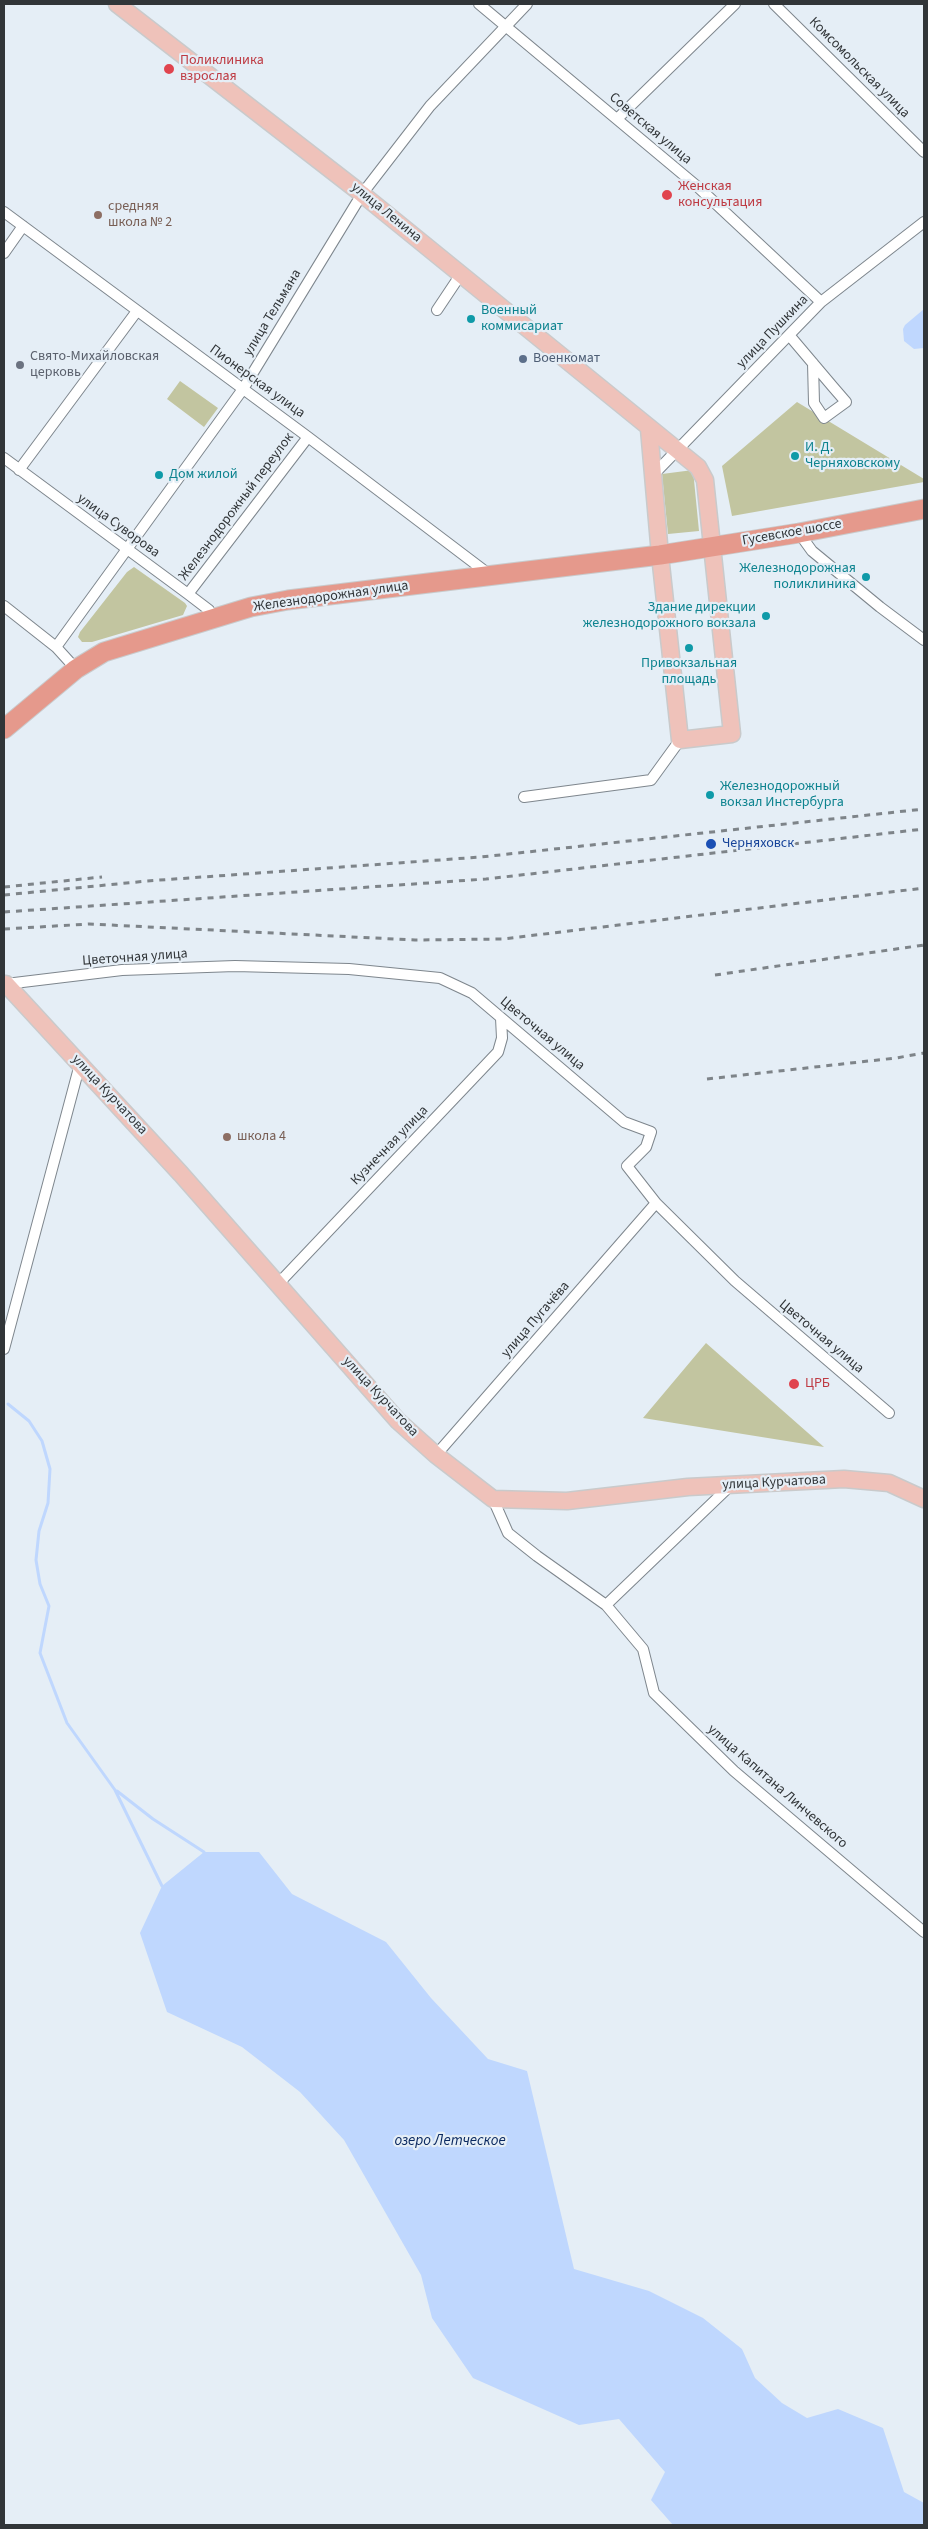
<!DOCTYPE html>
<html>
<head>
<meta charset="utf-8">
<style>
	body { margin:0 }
	#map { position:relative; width:928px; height:2529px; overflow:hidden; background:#e5eef6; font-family:"Source Sans 3",sans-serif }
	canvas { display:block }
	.frame { position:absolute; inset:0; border:5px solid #313538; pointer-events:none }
</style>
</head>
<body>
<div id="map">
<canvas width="928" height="2529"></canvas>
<div class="frame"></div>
</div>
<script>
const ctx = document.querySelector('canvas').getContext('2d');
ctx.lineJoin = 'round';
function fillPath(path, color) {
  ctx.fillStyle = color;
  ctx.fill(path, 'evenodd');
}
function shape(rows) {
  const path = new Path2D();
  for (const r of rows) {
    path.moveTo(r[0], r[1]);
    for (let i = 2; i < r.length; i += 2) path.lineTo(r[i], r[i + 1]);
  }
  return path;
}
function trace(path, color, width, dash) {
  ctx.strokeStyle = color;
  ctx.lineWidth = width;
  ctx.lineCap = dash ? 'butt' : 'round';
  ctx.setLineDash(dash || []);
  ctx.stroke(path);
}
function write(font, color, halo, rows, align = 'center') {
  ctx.font = font + ' "Source Sans 3",sans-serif';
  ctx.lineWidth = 4.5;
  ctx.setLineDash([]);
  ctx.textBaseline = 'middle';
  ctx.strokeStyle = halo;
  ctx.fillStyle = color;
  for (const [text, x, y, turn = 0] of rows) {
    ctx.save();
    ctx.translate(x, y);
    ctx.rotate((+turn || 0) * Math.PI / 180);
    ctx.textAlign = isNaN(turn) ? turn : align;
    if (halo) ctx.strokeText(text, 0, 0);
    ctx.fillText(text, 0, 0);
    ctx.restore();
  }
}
const green = shape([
	[180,381,218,408,204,427,167,399],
	[797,402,924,479,924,482,732,516,722,466],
	[693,470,699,531,668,534,662,474],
	[134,567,185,603,187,606,183,615,92,642,82,642,78,637,80,632,127,572],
	[706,1343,824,1447,643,1418]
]);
const water = shape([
	[924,309,924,348,914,349,904,341,903,329,905,325],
	[204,1852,259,1852,292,1894,386,1942,431,1998,488,2059,527,2071,574,2269,649,2291,703,2318,742,2349,755,2378,782,2403,807,2418,838,2409,883,2428,904,2492,924,2503,924,2525,673,2525,651,2500,665,2472,619,2419,579,2425,473,2378,432,2318,421,2275,344,2140,300,2092,242,2047,167,2012,140,1933,162,1886]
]);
const stream = shape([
	[8,1404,29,1421,42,1441,50,1469,48,1503,39,1531,36,1560,40,1584,49,1606,40,1653,67,1723,115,1790,162,1886],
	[117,1791,153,1819,204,1852]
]);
const street = shape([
	[479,4,698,187,821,302],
	[774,4,924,152],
	[617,119,735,4],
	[4,212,308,437,490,575],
	[4,253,23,226],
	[437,310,461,274],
	[789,335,833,387,846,402,824,418,814,403,813,363],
	[4,458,188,594,209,610,213,619],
	[19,470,137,311],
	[653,475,821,302,924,222],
	[799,533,812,551,880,607,924,640],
	[188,594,308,437],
	[4,606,56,647,76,669],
	[56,647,243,389,362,194,430,106,527,4],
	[524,797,651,780,680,740],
	[6,984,122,970,235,966,349,969,440,978,472,993,624,1122,651,1132,646,1147,627,1166,656,1203,735,1281,889,1413],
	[278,1284,498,1052,502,1038,501,1018],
	[4,1349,80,1064],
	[436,1455,656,1203],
	[493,1499,508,1533,537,1556,606,1605,643,1649,654,1693,734,1771,924,1932],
	[606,1605,730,1486]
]);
const primary = shape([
	[117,4,362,194,698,467,705,480,732,734,680,740,660,555,649,429],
	[4,984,6,984,181,1174,398,1421,436,1455,493,1499,567,1501,688,1487,844,1479,889,1483,924,1499]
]);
const highway = shape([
	[4,729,76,669,104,652,251,607,288,600,660,555,799,533,924,509]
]);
const rail = shape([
	[4,887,102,877],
	[4,895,147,881,481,857,924,809],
	[4,912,486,879,924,829],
	[4,929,89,924,415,940,503,939,924,888],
	[715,975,924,945],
	[707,1079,896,1058,924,1053]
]);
const markers = [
	[169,69,6,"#e0444e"],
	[667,195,6,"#e0444e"],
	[98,215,5,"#8d6e63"],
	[471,319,5,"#0f9aa8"],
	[523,359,5,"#5c6f8a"],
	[20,365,5,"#6b7280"],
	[795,456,5,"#0f9aa8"],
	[159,475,5,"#0f9aa8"],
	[866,577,5,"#0f9aa8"],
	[766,616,5,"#0f9aa8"],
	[689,648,5,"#0f9aa8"],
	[710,795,5,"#0f9aa8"],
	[711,844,6,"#1a4fb4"],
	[227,1137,5,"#8d6e63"],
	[794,1384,6,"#e0444e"]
];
const healthNames = [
	["Поликлиника",180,61],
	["взрослая",180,77],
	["Женская",678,187],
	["консультация",678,203],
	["ЦРБ",805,1384]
];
const streetNames = [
	["Комсомольская улица",859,68,45],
	["Советская улица",650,129,40],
	["улица Ленина",386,213,39],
	["улица Тельмана",273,313,-59],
	["улица Пушкина",773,332,-46],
	["Пионерская улица",257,382,36],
	["Железнодорожный переулок",237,507,-53],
	["улица Суворова",118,526,36],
	["Гусевское шоссе",792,533,-10],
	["Железнодорожная улица",331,597,-8],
	["Цветочная улица",135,958,-4],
	["Цветочная улица",542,1034,40],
	["улица Курчатова",109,1095,47],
	["Кузнечная улица",390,1146,-46],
	["улица Пугачёва",536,1320,-49],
	["Цветочная улица",821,1337,40],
	["улица Курчатова",380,1397,47],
	["улица Курчатова",774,1483,-3],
	["улица Капитана Линчевского",777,1787,41]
];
const educationNames = [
	["средняя",108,207],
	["школа № 2",108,223],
	["школа 4",237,1137]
];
const cultureNames = [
	["Военный",481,311],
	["коммисариат",481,327],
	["И. Д.",805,448],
	["Черняховскому",805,464],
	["Дом жилой",169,475],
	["Железнодорожная",856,569,"right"],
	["поликлиника",856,585,"right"],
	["Здание дирекции",756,608,"right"],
	["железнодорожного вокзала",756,624,"right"],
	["Привокзальная",689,664,"center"],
	["площадь",689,680,"center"],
	["Железнодорожный",720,787],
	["вокзал Инстербурга",720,803]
];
const worshipNames = [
	["Свято-Михайловская",30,357],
	["церковь",30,373]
];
const serviceNames = [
	["Военкомат",533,359]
];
const transitNames = [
	["Черняховск",722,844]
];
const waterNames = [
	["озеро Летческое",450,2142]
];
fillPath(green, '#c2c5a0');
fillPath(water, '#bfd7fe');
trace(stream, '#bfd7fe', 3);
trace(street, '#7e868d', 12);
trace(primary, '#c9cacb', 19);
trace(highway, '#c9cacb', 21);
trace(street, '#fff', 10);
trace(primary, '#efc2ba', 16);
trace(highway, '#e5998c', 19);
trace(rail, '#7e8489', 3, [6, 6]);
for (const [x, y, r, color] of markers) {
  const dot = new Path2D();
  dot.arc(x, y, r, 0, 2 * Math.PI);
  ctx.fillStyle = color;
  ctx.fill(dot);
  trace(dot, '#e5eef6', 2);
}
write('14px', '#be3a42', '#e5eef6', healthNames, 'left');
write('14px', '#313538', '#e5eef6', streetNames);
write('14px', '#785e54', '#e5eef6', educationNames, 'left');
write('14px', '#0d838f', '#e5eef6', cultureNames, 'left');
write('14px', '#5b616d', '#e5eef6', worshipNames, 'left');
write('14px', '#4e5e75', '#e5eef6', serviceNames, 'left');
write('14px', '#164399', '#e5eef6', transitNames, 'left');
write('italic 15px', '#0b2a61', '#e5eef6', waterNames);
</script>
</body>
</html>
